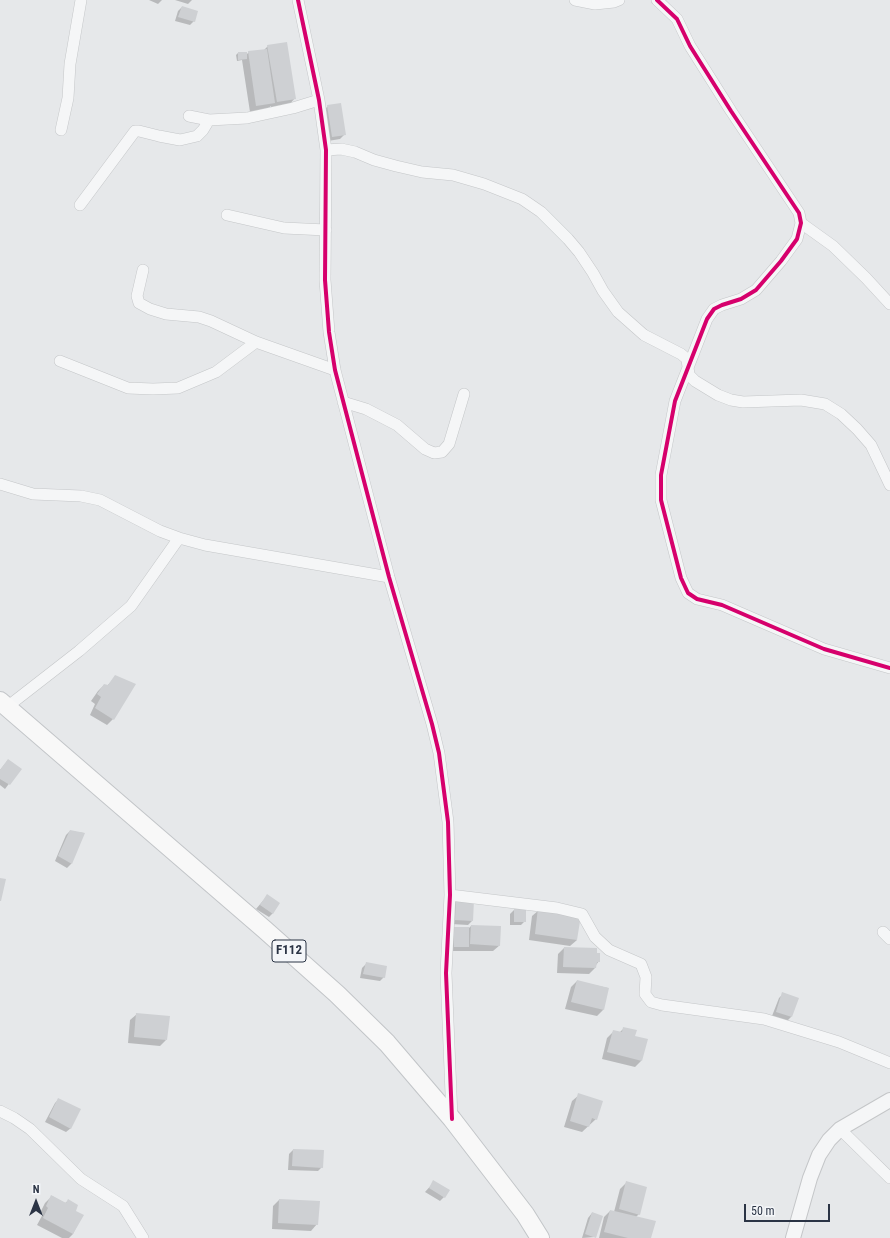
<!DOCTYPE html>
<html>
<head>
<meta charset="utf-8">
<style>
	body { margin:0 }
	#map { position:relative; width:890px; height:1238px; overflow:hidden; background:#e6e8ea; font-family:"Roboto Condensed",sans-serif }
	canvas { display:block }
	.north { position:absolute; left:16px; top:1182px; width:40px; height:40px; -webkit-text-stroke:3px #f4f6f9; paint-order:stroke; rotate:0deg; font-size:11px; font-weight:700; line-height:16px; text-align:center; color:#2b3445 }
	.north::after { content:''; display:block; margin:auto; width:14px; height:18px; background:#2b3445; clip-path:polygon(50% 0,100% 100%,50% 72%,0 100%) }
	.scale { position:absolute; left:744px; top:1204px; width:86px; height:18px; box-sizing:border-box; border:2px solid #2b3445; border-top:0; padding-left:5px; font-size:12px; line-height:14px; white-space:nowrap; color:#2b3445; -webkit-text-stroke:3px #f4f6f9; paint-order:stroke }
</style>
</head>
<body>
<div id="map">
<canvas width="890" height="1238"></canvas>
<div class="north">N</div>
<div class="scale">50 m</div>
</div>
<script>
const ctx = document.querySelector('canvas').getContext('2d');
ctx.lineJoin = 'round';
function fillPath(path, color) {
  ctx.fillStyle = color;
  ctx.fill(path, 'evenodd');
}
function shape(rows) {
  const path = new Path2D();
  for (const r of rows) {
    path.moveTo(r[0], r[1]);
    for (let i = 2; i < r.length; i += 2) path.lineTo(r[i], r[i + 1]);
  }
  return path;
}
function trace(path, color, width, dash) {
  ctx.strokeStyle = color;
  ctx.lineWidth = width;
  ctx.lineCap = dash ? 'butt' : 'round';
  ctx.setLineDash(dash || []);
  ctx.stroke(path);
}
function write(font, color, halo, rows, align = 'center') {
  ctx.font = font + ' "Roboto Condensed",sans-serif';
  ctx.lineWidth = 4;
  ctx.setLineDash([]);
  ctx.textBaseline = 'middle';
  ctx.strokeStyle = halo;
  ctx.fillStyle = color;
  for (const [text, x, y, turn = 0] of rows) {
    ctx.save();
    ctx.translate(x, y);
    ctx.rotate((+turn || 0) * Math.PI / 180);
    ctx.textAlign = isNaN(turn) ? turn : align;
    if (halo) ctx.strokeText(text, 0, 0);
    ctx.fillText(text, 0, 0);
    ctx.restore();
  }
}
const shadow = shape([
	[149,0,162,0,158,4],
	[175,0,192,0,188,4],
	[182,7,194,21,190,25,175,21,178,11],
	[268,46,295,98,289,105,271,108,271,106,267,109,250,112,242,60,237,61,236,55,238,53,246,55,249,52,264,50],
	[328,106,344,135,340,139,328,141,324,110],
	[116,676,113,719,107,725,90,715,95,704,91,701,98,691,104,685,107,686],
	[8,760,20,769,5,789,0,785,0,770],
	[70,831,84,833,71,864,67,868,55,861,66,835],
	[267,896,273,913,269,917,256,909],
	[456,900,472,921,468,925,451,924,452,904],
	[514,910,525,921,521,925,510,925,510,914],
	[539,910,577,940,570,946,529,940,532,916],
	[471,926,500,945,493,951,450,951,451,932,455,928,469,928],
	[564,948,599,961,596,965,595,968,589,974,557,973,558,954],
	[366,964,384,977,380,981,360,978,362,968],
	[577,981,608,988,603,1010,597,1016,565,1009,571,987],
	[783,994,797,999,791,1017,787,1021,772,1016,779,998],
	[137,1014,166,1040,160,1046,128,1043,130,1020],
	[624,1028,634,1037,647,1040,641,1061,635,1067,602,1059,607,1038,614,1031,619,1033],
	[579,1095,596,1119,582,1132,564,1127,572,1101],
	[59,1099,71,1128,66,1132,45,1122,55,1103],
	[293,1150,322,1167,318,1171,288,1170,289,1154],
	[434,1182,444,1197,440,1201,425,1192],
	[627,1182,639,1214,636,1217,650,1238,599,1238,604,1217,610,1211,614,1212,620,1189],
	[52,1196,65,1203,68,1201,74,1211,82,1215,73,1234,69,1238,62,1238,37,1225,43,1214,40,1213,45,1203],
	[279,1200,317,1224,311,1231,272,1229,273,1206],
	[592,1213,595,1237,582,1238,588,1218]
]);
const building = shape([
	[182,6,198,11,195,22,178,17],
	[287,42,296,99,277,102,267,45],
	[267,49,275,103,256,106,248,51],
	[238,52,247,52,247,59,238,60],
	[341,103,346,135,332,137,327,105],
	[115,675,136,684,114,720,95,708,101,697,97,694,104,684,108,685],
	[8,759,22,769,10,785,0,779,0,770],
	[70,830,85,833,72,864,58,856],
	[0,878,6,879,1,901,0,901],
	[267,894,280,903,273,914,260,905],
	[456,899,474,900,473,921,455,920],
	[538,908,581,915,577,940,535,934],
	[514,909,526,909,526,922,514,922],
	[471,925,501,926,500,946,470,944],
	[454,927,469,927,469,947,454,947],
	[564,947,597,948,597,953,600,953,600,962,597,962,596,968,563,967],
	[366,962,387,966,385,978,363,974],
	[577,980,609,988,604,1010,571,1002],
	[782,992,799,998,792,1017,776,1012],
	[136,1013,170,1016,167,1040,134,1037],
	[623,1027,637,1030,635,1036,648,1039,642,1061,607,1052,613,1030,622,1032],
	[578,1093,603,1101,597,1120,592,1118,589,1127,570,1121],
	[58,1098,81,1109,71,1129,49,1117],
	[293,1149,324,1150,323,1168,292,1166],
	[433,1180,450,1190,445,1198,429,1188],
	[626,1181,647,1187,640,1215,619,1209],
	[51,1195,66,1203,68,1199,78,1205,76,1211,84,1215,73,1234,43,1218,48,1208,46,1206],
	[279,1199,320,1201,318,1225,278,1223],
	[610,1210,656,1221,651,1238,628,1238,604,1232],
	[592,1212,603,1216,596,1238,585,1234]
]);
const minor = shape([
	[298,0,319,100,326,150,325,280,329,332,335,370,389,577,432,724,439,753,448,822,450,895,446,973,452,1118],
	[575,0,595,4,614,2,619,0],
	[657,0,677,19,690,46,731,111,799,213,801,223,797,239,781,261,756,290,741,299,722,305,714,309,707,319,675,401,661,475,661,500,681,578,688,593,697,599,722,605,824,649,890,668],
	[189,116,209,120,247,118,293,108,319,100],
	[61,130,68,98,70,64,81,0],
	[326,150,341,149,355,152,374,160,396,166,422,172,453,175,484,184,522,199,541,212,568,239,579,252,593,273,603,291,618,312,644,335,681,354,687,359,689,375,695,381,718,395,731,400,743,402,801,400,825,404,841,414,857,429,871,445,890,485],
	[80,205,135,131,139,131,159,136,180,140,197,136,203,130,209,120],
	[227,215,284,228,326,230],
	[801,223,833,246,866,278,890,304],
	[143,270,137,296,139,303,150,309,166,314,199,317,211,321,256,342,335,370],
	[60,361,128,388,153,389,178,388,216,372,256,342],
	[343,402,366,409,397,425,425,449,434,453,442,452,449,444,464,394],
	[0,484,33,494,81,496,100,500,160,531,179,538,205,545,389,577],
	[7,707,79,651,131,606,179,538],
	[450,895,557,908,582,914,595,937,609,950,641,964,646,977,645,994,651,1002,662,1005,764,1019,839,1042,890,1063],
	[883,932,890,939],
	[0,1111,14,1118,30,1129,81,1179,123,1206,143,1238],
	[840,1129,890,1178]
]);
const tertiary = shape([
	[793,1238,810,1178,819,1155,829,1140,840,1129,890,1100]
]);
const primary = shape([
	[0,701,264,929,337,994,387,1043,452,1119,525,1214,540,1238]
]);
const cycleway = shape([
	[298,0,319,100,326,150,325,280,329,332,335,370,389,577,432,724,439,753,448,822,450,895,446,973,452,1119],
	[657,0,677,19,690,46,731,111,799,213,801,223,797,239,781,261,756,290,741,299,722,305,714,309,707,319,675,401,661,475,661,500,681,578,688,593,697,599,722,605,824,649,890,668]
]);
const shields = [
	[289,951,34]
];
const shieldNames = [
	["F112",289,951]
];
fillPath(shadow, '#0003');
fillPath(building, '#ced0d3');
trace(minor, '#c4c6c8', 12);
trace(tertiary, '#c4c6c8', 16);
trace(primary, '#c2c5c8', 20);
trace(minor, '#f5f6f7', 11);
trace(tertiary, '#f5f6f7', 14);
trace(primary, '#f8f8f8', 18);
trace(cycleway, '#d6006c', 4);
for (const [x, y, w] of shields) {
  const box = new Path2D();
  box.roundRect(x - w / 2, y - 11, w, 22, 3);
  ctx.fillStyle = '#f4f6f9';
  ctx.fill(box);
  trace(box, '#2b3445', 1);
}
write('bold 13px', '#2b3445', null, shieldNames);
</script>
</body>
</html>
